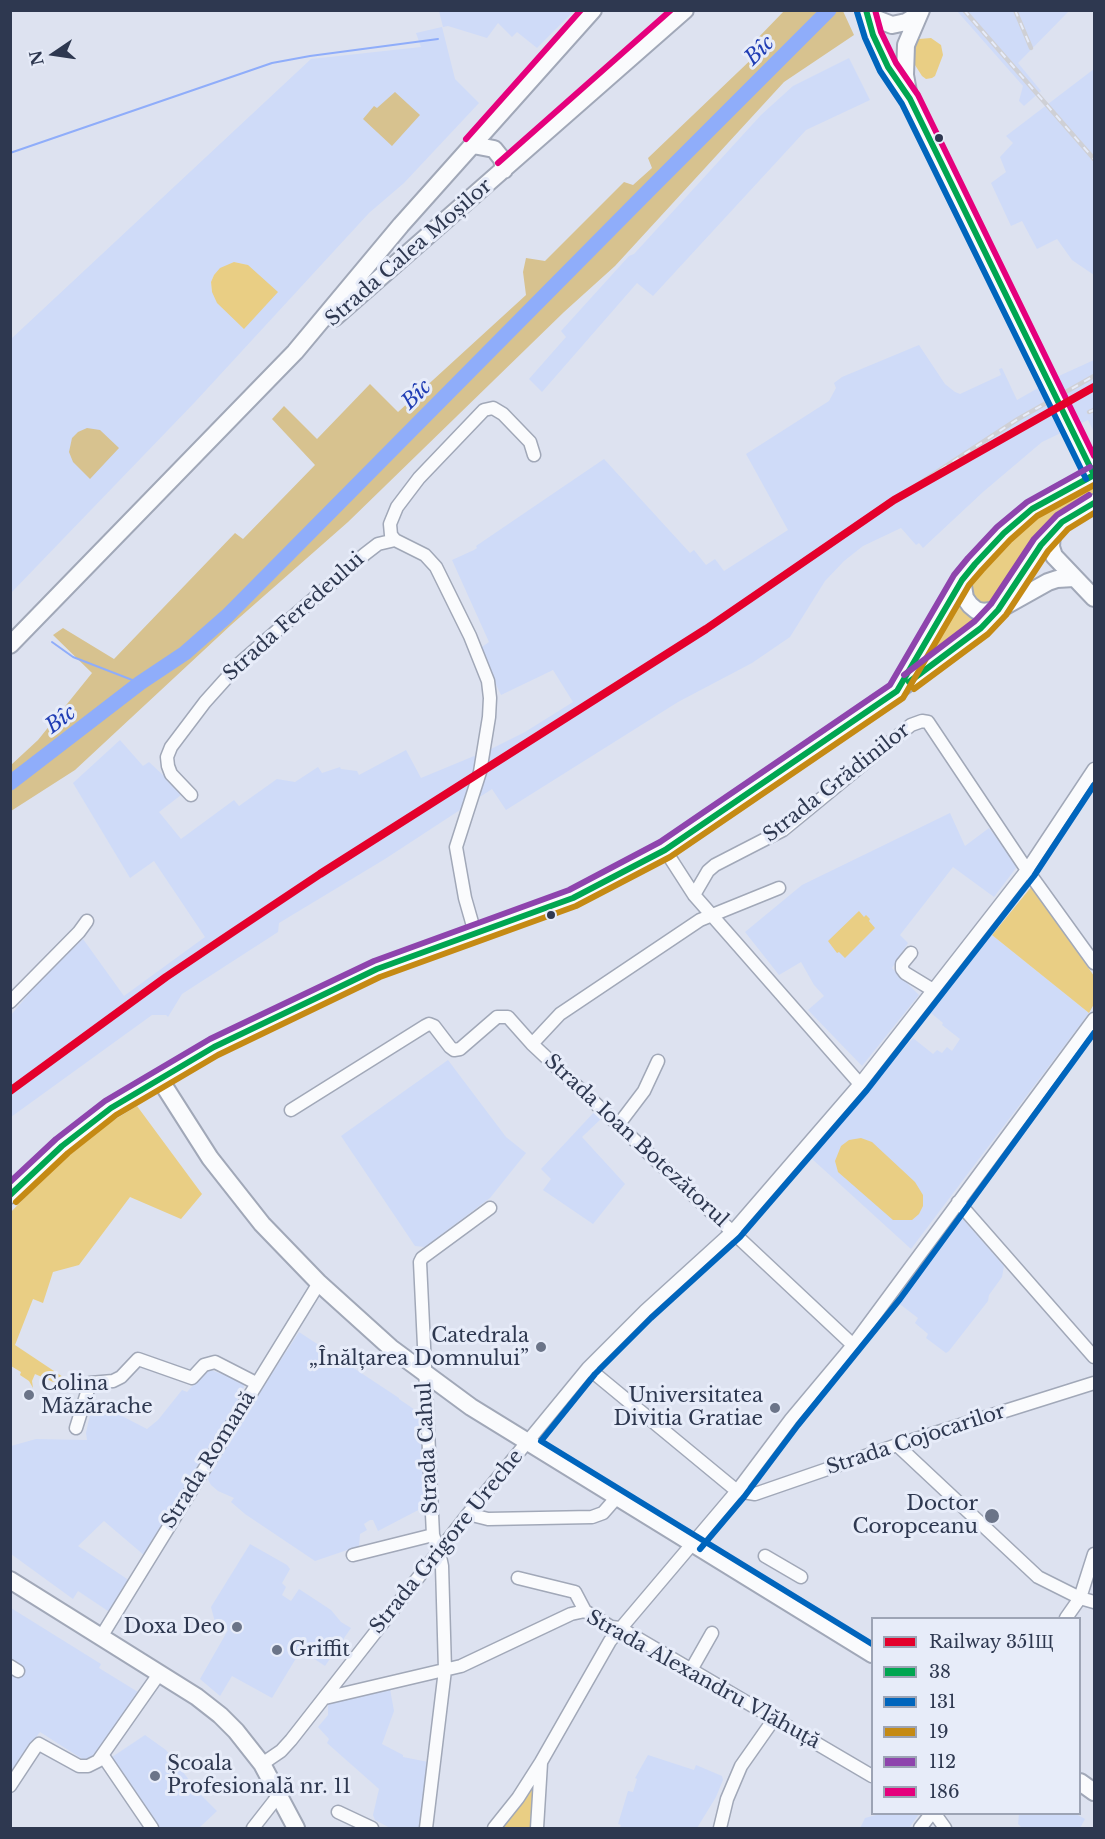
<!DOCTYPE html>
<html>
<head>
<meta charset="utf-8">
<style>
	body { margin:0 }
	#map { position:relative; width:1105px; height:1839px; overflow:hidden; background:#dde2f0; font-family:"Libre Baskerville",serif }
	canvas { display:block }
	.frame { position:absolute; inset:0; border:12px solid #2e3850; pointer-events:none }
	.legend { position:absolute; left:871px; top:1617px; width:210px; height:198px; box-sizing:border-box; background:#e7ecf9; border:2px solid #9da4b5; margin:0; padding:8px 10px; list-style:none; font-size:18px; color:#2e3850 }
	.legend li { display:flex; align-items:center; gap:12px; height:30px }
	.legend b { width:30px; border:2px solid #9da4b5 }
	.north { position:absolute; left:24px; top:24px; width:60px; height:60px; -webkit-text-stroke:4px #e7ecf9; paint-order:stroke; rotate:257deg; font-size:16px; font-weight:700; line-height:24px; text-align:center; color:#2e3850 }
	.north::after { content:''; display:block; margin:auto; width:21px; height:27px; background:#2e3850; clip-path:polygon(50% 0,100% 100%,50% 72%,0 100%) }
</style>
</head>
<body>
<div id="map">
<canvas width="1105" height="1839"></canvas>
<div class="frame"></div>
<ul class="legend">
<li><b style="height:8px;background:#e4002b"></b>Railway 351Щ</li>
<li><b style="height:8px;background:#00a651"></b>38</li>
<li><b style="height:8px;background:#0065bd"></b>131</li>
<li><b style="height:8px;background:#c58a14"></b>19</li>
<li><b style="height:8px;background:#8e44ad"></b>112</li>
<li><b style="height:8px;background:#e5007d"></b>186</li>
</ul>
<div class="north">N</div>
</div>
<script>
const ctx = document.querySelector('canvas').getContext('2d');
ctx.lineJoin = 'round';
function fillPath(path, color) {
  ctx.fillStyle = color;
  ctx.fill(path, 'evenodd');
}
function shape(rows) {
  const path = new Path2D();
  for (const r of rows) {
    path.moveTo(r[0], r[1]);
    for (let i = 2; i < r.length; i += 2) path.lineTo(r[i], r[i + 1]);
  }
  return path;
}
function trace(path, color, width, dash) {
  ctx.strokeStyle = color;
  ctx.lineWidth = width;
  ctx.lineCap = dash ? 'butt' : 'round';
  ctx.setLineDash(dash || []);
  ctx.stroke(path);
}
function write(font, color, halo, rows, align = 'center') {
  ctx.font = font + ' "Libre Baskerville",serif';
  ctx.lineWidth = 6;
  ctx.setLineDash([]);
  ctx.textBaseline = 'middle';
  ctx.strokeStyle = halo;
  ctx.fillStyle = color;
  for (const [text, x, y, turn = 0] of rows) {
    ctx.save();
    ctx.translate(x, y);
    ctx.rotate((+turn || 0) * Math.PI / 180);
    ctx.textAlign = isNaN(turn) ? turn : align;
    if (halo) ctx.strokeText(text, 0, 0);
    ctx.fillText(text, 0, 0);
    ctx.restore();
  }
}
const built = shape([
	[439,11,574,11,537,48,517,32,512,37,498,23,487,38,448,26,443,27],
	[957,11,1069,11,1018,63,1041,91,1024,106,1019,101,1023,86],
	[442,27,455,79,479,103,404,183,369,213,195,402,11,593,11,339,311,59,421,47,416,33],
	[234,262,247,265,212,292,211,282,214,275],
	[849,58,870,100,806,130,653,296,637,283,542,392,529,379,566,337,561,331,629,256,634,254,761,115,793,86],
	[1094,69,1094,275,1072,260,1057,239,1037,249,1022,221,1011,226,991,183,1006,172,1000,157,1013,143,1006,136],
	[919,345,945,384,955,392,960,394,1001,375,999,369,1002,368,1017,400,1061,375,1094,360,1094,432,1088,420,1042,442,983,492,923,548,919,543,916,545,901,528,863,546,844,561,825,581,790,637,752,663,678,702,506,810,492,789,385,859,279,923,278,932,182,994,168,1017,166,1015,152,1015,11,1117,11,1015,48,971,83,939,124,996,205,937,154,861,130,878,73,783,120,740,143,766,149,762,177,788,181,795,159,812,181,839,234,800,239,806,277,779,295,782,318,767,322,773,340,767,341,769,357,771,359,775,406,750,421,778,491,749,525,732,573,702,553,670,501,695,479,649,489,642,452,560,474,550,477,548,476,546,604,459,690,553,694,550,706,565,715,559,724,571,788,530,746,454,829,401,836,388,834,383,842,377],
	[950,813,965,846,989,828,1015,862,1016,868,994,897,953,867,900,935,908,943,892,968,919,995,862,1066,808,1010,824,996,814,985,801,962,779,975,745,932,802,885],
	[992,935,1089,1013,911,1249,811,1158,913,1038,933,1054,937,1050,942,1053,947,1047,952,1051,960,1039,942,1025,943,1023,931,1013],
	[448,1060,506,1137,526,1153,490,1198,425,1247,415,1246,341,1136],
	[596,1110,603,1117,582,1137,625,1184,593,1224,543,1190,551,1179,541,1169],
	[961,1217,1004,1266,1002,1277,989,1295,988,1301,949,1351,946,1353,926,1338,928,1334,915,1323,918,1318,897,1302],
	[299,1332,399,1398,399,1399,421,1414,422,1417,426,1506,378,1531,373,1520,370,1520,364,1524,367,1530,360,1534,359,1546,315,1561,245,1514,231,1502,234,1498,218,1491,211,1485,206,1476,254,1394,259,1393],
	[208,1369,243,1382,244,1387,228,1420,145,1556,104,1521,78,1546,130,1581,111,1613,78,1591,73,1599,11,1554,11,1446,36,1439,87,1440,86,1433,93,1401,147,1429,158,1420,182,1390,187,1392],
	[250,1544,287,1565,290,1569,282,1583,286,1587,282,1595,291,1601,299,1589,331,1610,341,1622,351,1628,325,1666,301,1650,272,1698,232,1676,220,1696,200,1679,228,1630,215,1622,211,1607],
	[11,1608,101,1664,99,1668,138,1692,93,1758,84,1760,40,1732,32,1742,32,1748,11,1782],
	[390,1689,394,1711,382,1744,403,1755,403,1757,428,1762,419,1828,390,1828,375,1820,373,1815,379,1789,327,1743,329,1739,318,1727,328,1715,328,1704],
	[145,1735,166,1750,199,1793,217,1811,199,1828,159,1828,111,1760,112,1757],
	[648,1755,694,1770,696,1765,722,1776,723,1780,716,1797,697,1828,620,1828,621,1825,618,1824,628,1791,633,1792,637,1779,635,1778],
	[880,1814,919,1814,909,1828,860,1828,865,1818],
	[1019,1814,1076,1814,1085,1819,1080,1828,1022,1828,1018,1824]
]);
const green = shape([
	[931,38,941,45,943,55,935,76,932,78,926,79,922,76,915,65,913,52,919,39],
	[234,262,248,265,278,292,244,329,217,303,212,292,211,282,214,275,220,268],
	[1094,483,1094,496,1035,540,995,599,989,603,981,602,975,598,969,587,971,580,987,559,1024,524,1049,507],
	[957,599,963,610,978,620,927,661],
	[1032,886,1094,976,1094,1004,1089,1013,992,935],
	[859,911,864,917,866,915,870,919,869,921,875,928,845,958,839,952,837,953,828,941],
	[137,1106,202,1194,181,1219,130,1197,79,1265,53,1272,43,1303,33,1299,15,1345,66,1379,60,1385,35,1374,32,1381,33,1388,29,1381,20,1375,21,1372,11,1366,11,1212,51,1170,109,1123],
	[861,1138,872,1142,915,1182,923,1195,923,1206,919,1214,912,1220,893,1220,838,1172,835,1161,841,1146,849,1140],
	[534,1784,535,1828,499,1828,527,1789]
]);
const forest = shape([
	[785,10,843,11,854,35,784,82,615,266,564,312,348,522,231,625,75,770,11,811,11,765,38,740,92,673,53,635,63,628,114,659,235,533,243,539,315,465,272,419,284,406,317,439,370,384,398,412,526,295,523,272,526,258,545,261,624,182,633,185,652,168,648,158,760,51,754,42],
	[395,92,420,115,392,146,363,119,374,106,377,108],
	[87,428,100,430,119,448,90,479,73,462,69,452,72,438,78,432]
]);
const stream = shape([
	[10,153,272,63,310,56,438,39],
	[52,642,73,657,140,683]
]);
const river = shape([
	[10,783,140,683,185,653,227,616,656,183,829,10]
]);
const minor = shape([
	[191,795,171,774,168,766,167,757,171,747,205,702,240,663,365,554,378,544,395,540],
	[665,850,694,895,860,1084],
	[694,895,708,871,715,865,783,830,911,725,922,721,928,722,1027,870,1094,963],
	[475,933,465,898,456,847,480,772,489,717,490,698,488,681,470,636,436,567,425,555,395,540,391,535,390,524,397,507,419,478,484,410,493,408,503,414,530,442,534,455],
	[911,953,902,964,902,969,905,973,933,990],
	[10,1002,79,932,87,921],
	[532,1044,560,1014,700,920,779,888],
	[291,1110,425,1026,429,1024,434,1026,450,1047,454,1050,460,1049,497,1017,508,1017,532,1044,853,1345],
	[619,1124,644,1091,658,1061],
	[958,1202,1094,1357],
	[588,1368,737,1491,755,1494,897,1445,1094,1383],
	[76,1428,90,1383,113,1381,121,1377,138,1359,192,1378,204,1365,215,1362,256,1383],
	[897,1445,1038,1577,1080,1598,1094,1602],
	[468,1514,488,1519,592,1517,603,1513,617,1497],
	[353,1555,433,1535],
	[765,1556,801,1577],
	[518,1578,575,1592,585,1611],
	[1066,1618,1080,1598,1094,1554],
	[101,1637,319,1283],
	[10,1666,18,1671],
	[691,1670,712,1633],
	[325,1698,461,1666,571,1614,585,1611,611,1627,620,1628,872,1776],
	[103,1756,152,1828],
	[262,1764,281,1751,291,1740,468,1514,588,1368,645,1311,733,1231,860,1084,1027,870,1094,769],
	[10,1786,35,1748,39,1744,79,1766,88,1766,98,1761,159,1674],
	[338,1812,372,1828],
	[935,1814,945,1828],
	[253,1828,278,1796],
	[426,1828,445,1670,442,1566,439,1552,433,1535,420,1262,422,1258,490,1208],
	[494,1828,518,1798,541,1762,610,1641,737,1491,791,1419,853,1345,1094,1019],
	[537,1828,541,1763],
	[720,1828,727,1799,741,1766,774,1719],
	[920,1828,931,1814]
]);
const major = shape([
	[866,10,873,35,888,67,910,99,942,163],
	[869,16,892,25,906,22,919,14],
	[908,92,905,75,906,45,921,10],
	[473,145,494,149,502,159,504,170],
	[334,318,685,10],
	[1052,532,1051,547,1054,556,1094,598],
	[962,580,965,598,970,605,976,610,983,612,998,610,1048,582,1057,579,1074,578],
	[10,645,295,352,401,225,593,10],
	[901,685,962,580,975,564,1004,533,1032,509,1057,494,1094,475],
	[159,1078,210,1158,262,1224,319,1283,391,1348,471,1407,872,1654],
	[10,1195,62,1146,111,1108,142,1088,214,1047,377,969,573,898,665,850,897,691,981,628,998,610,1041,545,1062,522,1094,503],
	[10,1580,197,1697,220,1715,236,1731,262,1764,296,1828],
	[1080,1782,1094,1792]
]);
const rail = shape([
	[964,10,1094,159],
	[1015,10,1031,48],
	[1089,412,1094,410],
	[894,500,1018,419,1094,376]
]);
const majorBridge = shape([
	[942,163,1094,475]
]);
const bus1 = shape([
	[866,10,873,35,888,67,910,99,1094,475],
	[909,682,981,628,998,610,1041,545,1062,522,1094,503],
	[10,1195,62,1146,111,1108,214,1047,377,969,573,898,665,850,897,691,962,580,975,564,1004,533,1032,509,1094,475]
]);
const bus2 = shape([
	[857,12,865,38,880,71,902,104,1086,479],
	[700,1549,744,1497,798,1425,900,1299,1094,1033],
	[872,1644,541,1441,595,1374,651,1318,740,1237,867,1090,1034,876,1094,785]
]);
const bus3 = shape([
	[914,689,988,634,1006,615,1048,551,1068,529,1094,513],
	[16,1202,68,1153,116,1115,218,1055,380,977,576,906,670,857,903,698,969,585,982,570,1010,540,1037,516,1094,485]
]);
const bus4 = shape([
	[904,675,975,621,991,604,1034,539,1057,515,1089,495],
	[10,1182,56,1139,105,1101,210,1039,374,961,569,890,660,842,890,685,954,575,968,558,997,527,1027,502,1090,467]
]);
const bus5 = shape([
	[875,10,881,32,896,63,918,95,1094,456],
	[466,139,581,10],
	[498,163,671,10]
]);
const rail1 = shape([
	[10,1091,166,977,230,934,320,874,706,629,894,500,1094,387]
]);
const markers = [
	[939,138,5,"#2e3850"],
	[551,915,5,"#2e3850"],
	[541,1347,6,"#6b7488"],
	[29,1395,6,"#6b7488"],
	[775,1408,6,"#6b7488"],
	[992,1516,8,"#6b7488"],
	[237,1627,6,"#6b7488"],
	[277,1650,6,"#6b7488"],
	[155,1776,6,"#6b7488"]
];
const streetNames = [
	["Strada Calea Moșilor",409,253,-41],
	["Strada Feredeului",294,617,-42],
	["Strada Grădinilor",837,783,-38],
	["Strada Ioan Botezătorul",636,1141,43],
	["Strada Cojocarilor",916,1440,-18],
	["Strada Cahul",428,1448,-93],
	["Strada Romană",209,1460,-58],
	["Strada Grigore Ureche",447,1542,-51],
	["Strada Alexandru Vlăhuță",703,1680,29]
];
const poiNames = [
	["Catedrala",529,1336],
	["„Înălțarea Domnului”",529,1359],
	["Colina",41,1384,"left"],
	["Măzărache",41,1407,"left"],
	["Universitatea",763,1396],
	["Divitia Gratiae",763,1419],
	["Doctor",978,1504],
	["Coropceanu",978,1527],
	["Doxa Deo",225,1627],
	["Griffit",289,1650,"left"],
	["Școala",167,1764,"left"],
	["Profesională nr. 11",167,1787,"left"]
];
const waterNames = [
	["Bîc",760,51,-45],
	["Bîc",417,395,-45],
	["Bîc",61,720,-37]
];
fillPath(built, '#cfdbf8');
fillPath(green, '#e9ce84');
fillPath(forest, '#d7c28f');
trace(stream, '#8fadfa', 2);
trace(river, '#8fadfa', 15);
trace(minor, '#a1a8b8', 15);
trace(major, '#a1a8b8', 20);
trace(minor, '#fafbfd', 12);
trace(major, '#fafbfd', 16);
trace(rail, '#cfd0d5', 4.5);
trace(rail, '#e7ecf9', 2, [7]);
trace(majorBridge, '#a1a8b8', 20, []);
trace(majorBridge, '#fafbfd', 16);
trace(bus1, '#00a651', 6);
trace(bus2, '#0065bd', 6);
trace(bus3, '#c58a14', 6);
trace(bus4, '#8e44ad', 6);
trace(bus5, '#e5007d', 6);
trace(rail1, '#e4002b', 8);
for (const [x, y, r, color] of markers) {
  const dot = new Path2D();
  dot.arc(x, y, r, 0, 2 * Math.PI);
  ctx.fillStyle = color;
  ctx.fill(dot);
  trace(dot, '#e7ecf9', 2);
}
write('20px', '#2e3850', '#e7ecf9', streetNames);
write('20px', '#2e3850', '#e7ecf9', poiNames, 'right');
write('italic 21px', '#203db4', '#e7ecf9', waterNames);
</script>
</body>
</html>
